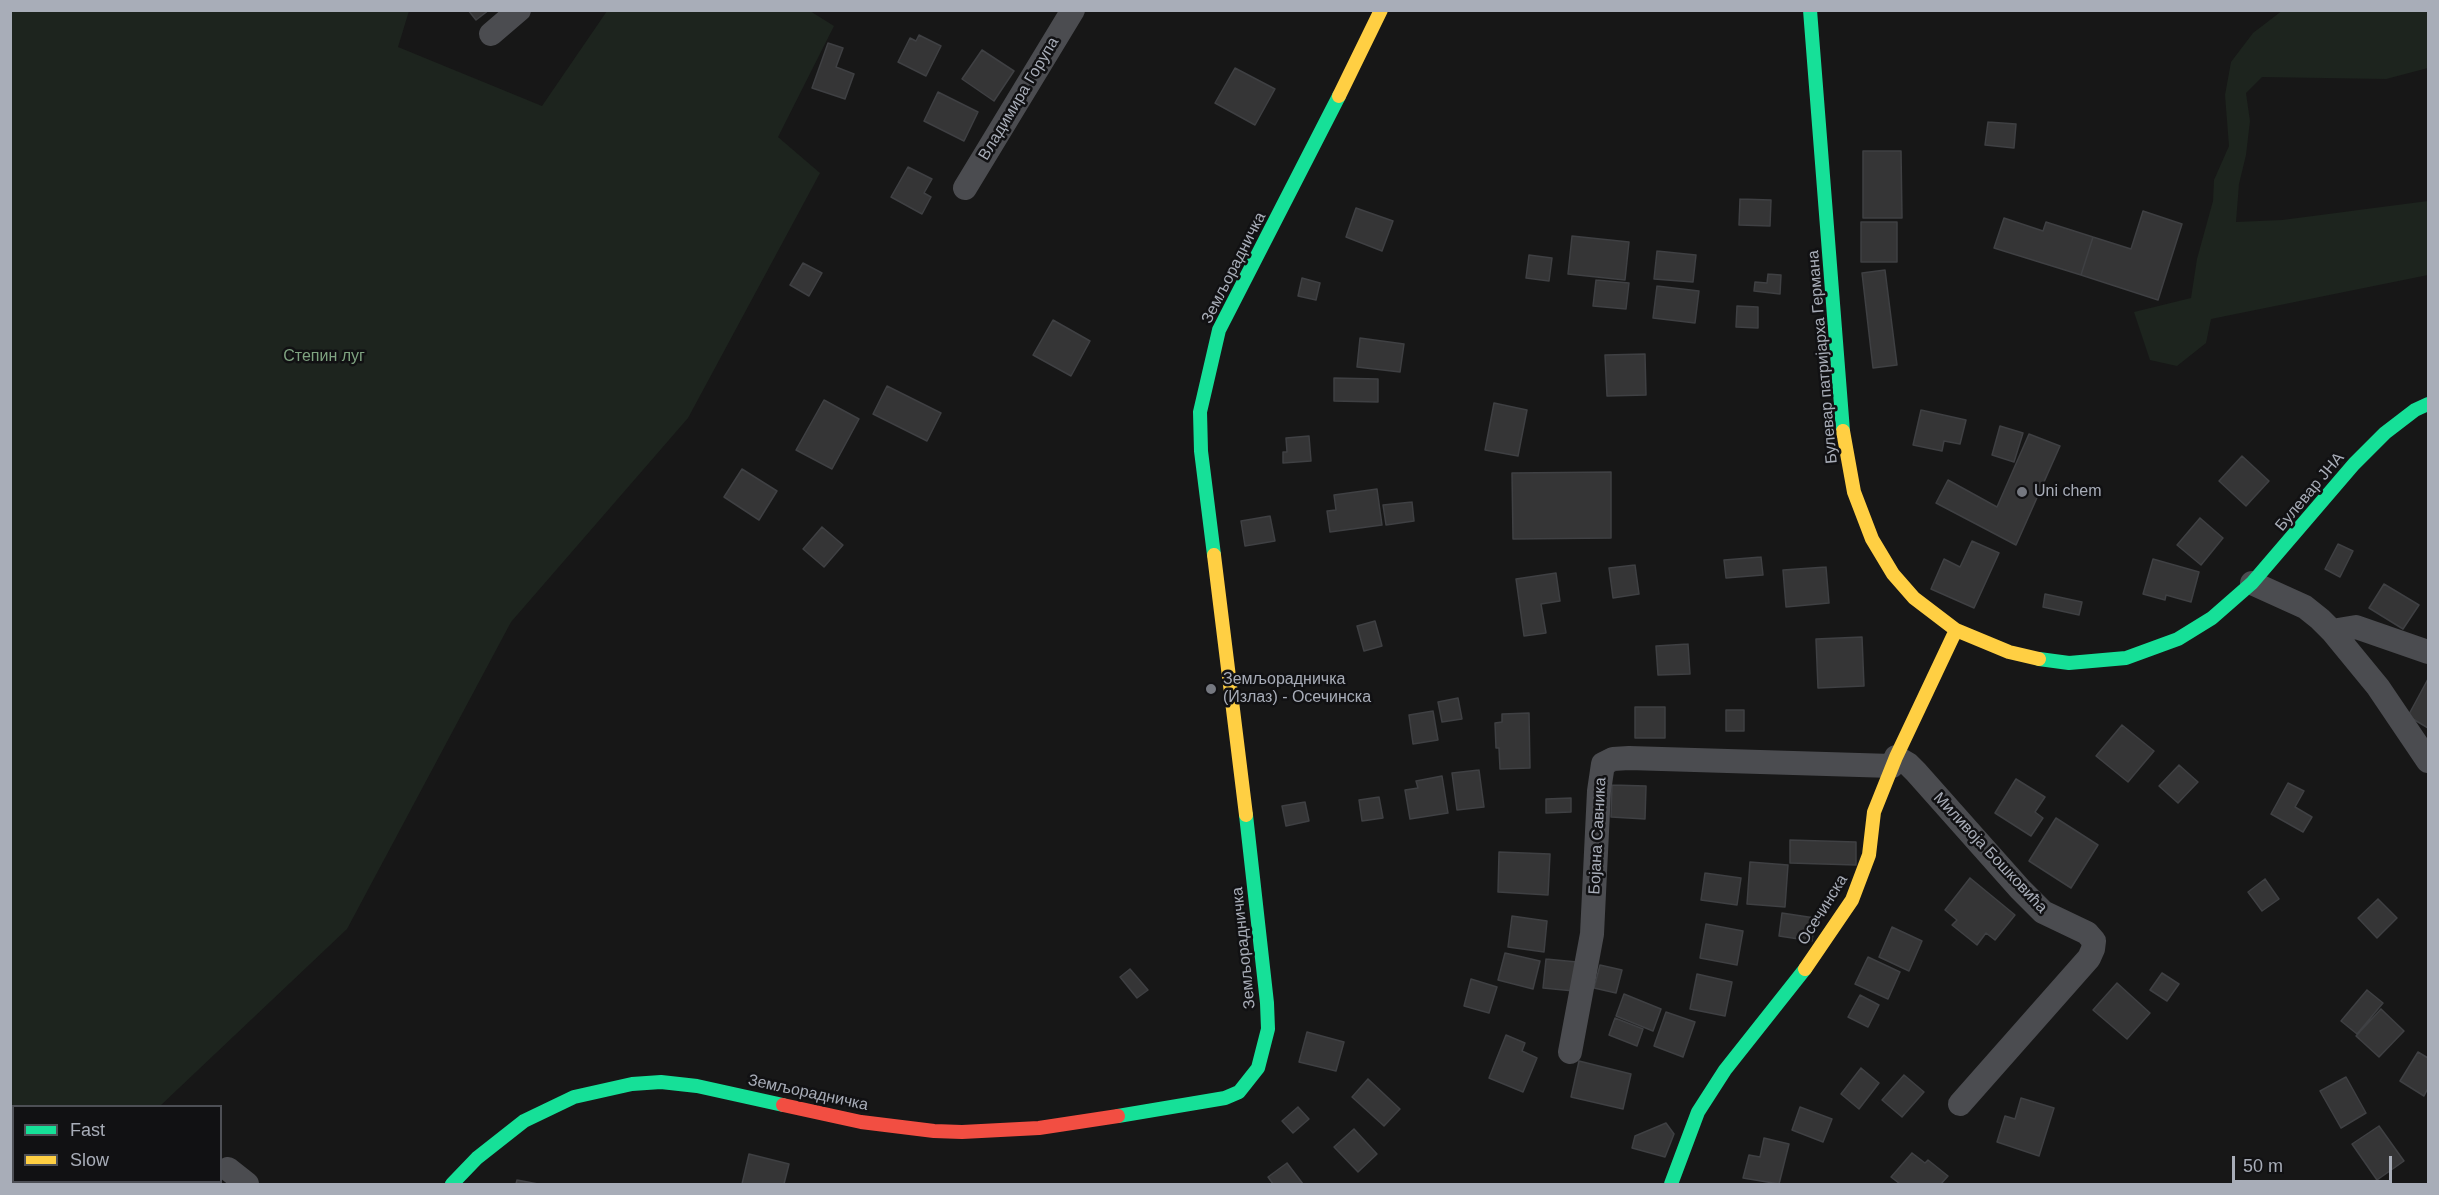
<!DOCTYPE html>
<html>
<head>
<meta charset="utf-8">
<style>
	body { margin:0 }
	#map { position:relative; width:2439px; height:1195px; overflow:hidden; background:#171717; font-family:Arial,sans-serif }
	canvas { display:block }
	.frame { position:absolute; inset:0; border:12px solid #a8adb8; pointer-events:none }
	.legend { position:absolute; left:12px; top:1105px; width:210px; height:78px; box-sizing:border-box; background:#111113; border:2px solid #4d4f55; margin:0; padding:8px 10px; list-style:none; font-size:18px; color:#a8adb8 }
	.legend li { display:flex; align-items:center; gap:12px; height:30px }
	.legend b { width:30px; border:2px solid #4d4f55 }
	.scale { position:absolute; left:2232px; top:1156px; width:160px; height:27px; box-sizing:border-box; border:3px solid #a8adb8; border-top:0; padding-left:8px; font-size:18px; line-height:21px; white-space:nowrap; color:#a8adb8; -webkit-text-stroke:4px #111113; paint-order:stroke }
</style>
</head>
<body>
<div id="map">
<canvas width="2439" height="1195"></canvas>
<div class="frame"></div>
<ul class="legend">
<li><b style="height:8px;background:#16e098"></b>Fast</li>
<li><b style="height:8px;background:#ffcf43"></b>Slow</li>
</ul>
<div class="scale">50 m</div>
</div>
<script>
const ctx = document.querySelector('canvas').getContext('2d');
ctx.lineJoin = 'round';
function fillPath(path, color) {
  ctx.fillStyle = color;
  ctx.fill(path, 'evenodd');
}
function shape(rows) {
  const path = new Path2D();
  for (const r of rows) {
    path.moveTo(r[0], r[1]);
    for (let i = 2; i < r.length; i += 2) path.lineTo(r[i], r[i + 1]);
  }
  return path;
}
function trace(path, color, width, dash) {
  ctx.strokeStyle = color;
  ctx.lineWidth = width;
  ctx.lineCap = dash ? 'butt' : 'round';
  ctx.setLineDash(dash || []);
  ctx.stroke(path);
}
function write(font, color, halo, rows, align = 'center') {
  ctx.font = font + ' Arial,sans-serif';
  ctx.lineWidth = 5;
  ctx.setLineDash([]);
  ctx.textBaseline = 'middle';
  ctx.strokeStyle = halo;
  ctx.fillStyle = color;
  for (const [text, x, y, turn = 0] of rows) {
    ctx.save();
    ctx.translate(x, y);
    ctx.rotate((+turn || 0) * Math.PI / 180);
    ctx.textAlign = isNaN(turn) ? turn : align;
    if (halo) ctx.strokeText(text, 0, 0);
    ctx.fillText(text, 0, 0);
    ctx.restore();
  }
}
const green = shape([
	[2283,10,2428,11,2428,68,2386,79,2262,77,2246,93,2250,121,2246,155,2239,184,2236,222,2282,220,2428,201,2428,275,2211,319,2206,343,2177,366,2150,360,2134,312,2191,298,2197,259,2213,201,2214,180,2229,146,2225,95,2231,62,2253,33],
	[10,11,409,11,398,47,542,106,607,11,810,11,834,26,778,137,820,173,688,418,511,622,347,929,160,1106,14,1106,14,1182,94,1182,92,1184,11,1184]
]);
const building = shape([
	[468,10,489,10,476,20,468,10],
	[919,35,941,46,926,76,898,62,910,38,916,41,919,35],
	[828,43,843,48,836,67,854,74,845,99,812,88,828,43],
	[982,50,1014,71,994,101,962,79,982,50],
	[1235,68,1275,89,1255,125,1215,103,1235,68],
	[938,92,978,112,964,141,924,121,938,92],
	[1988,122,2016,124,2014,148,1985,145,1988,122],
	[1863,151,1901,151,1902,218,1863,218,1863,151],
	[908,167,932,179,924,193,931,197,922,214,891,197,908,167],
	[1740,199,1771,200,1770,226,1739,225,1740,199],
	[1356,208,1393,221,1382,251,1346,237,1356,208],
	[2143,211,2182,224,2158,300,2081,275,2093,237,2131,249,2143,211],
	[2004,218,2043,231,2046,222,2093,237,2081,275,1994,248,2004,218],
	[1861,222,1897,222,1897,262,1861,262,1861,222],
	[1572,236,1629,242,1625,280,1568,274,1572,236],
	[1657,251,1696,255,1693,282,1654,279,1657,251],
	[1529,255,1552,258,1549,281,1526,278,1529,255],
	[803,263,822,273,809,296,790,285,803,263],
	[1885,270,1897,365,1873,368,1862,273,1885,270],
	[1768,274,1781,275,1780,294,1754,291,1755,282,1767,283,1768,274],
	[1302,278,1320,283,1316,300,1298,296,1302,278],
	[1596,280,1629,283,1626,309,1593,306,1596,280],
	[1657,286,1699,291,1695,323,1653,318,1657,286],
	[1737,306,1758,307,1758,328,1736,327,1737,306],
	[1053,320,1090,341,1071,376,1033,355,1053,320],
	[1360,338,1404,344,1400,372,1357,367,1360,338],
	[1645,354,1646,395,1607,396,1605,355,1645,354],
	[1334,378,1378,379,1378,402,1334,401,1334,378],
	[887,386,941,413,927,441,873,414,887,386],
	[824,400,859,419,832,469,796,450,824,400],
	[1494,403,1527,410,1518,456,1485,450,1494,403],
	[1921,410,1966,420,1960,444,1944,441,1942,451,1913,445,1921,410],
	[2000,426,2023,433,2014,462,1992,455,2000,426],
	[2029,434,2060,446,2016,545,1936,503,1948,480,1997,507,2029,434],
	[1309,436,1311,461,1283,463,1283,452,1287,452,1286,438,1309,436],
	[2242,456,2269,481,2246,506,2219,481,2242,456],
	[742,469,777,491,759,520,724,497,742,469],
	[1611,472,1611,538,1513,539,1512,473,1611,472],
	[1377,489,1382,525,1330,532,1327,511,1336,510,1334,495,1377,489],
	[1412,502,1414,521,1386,525,1383,505,1412,502],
	[1270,516,1275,541,1245,546,1241,521,1270,516],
	[2200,518,2223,538,2201,565,2177,545,2200,518],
	[822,527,843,545,824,567,803,549,822,527],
	[1972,541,1999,553,1974,608,1931,589,1944,559,1960,567,1972,541],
	[2338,544,2353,551,2340,577,2325,569,2338,544],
	[1761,557,1763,575,1726,578,1724,560,1761,557],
	[2153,559,2199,572,2191,602,2166,595,2165,600,2143,594,2153,559],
	[1635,565,1639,594,1613,598,1609,568,1635,565],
	[1826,567,1829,603,1786,607,1783,570,1826,567],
	[1556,573,1560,601,1541,604,1546,633,1524,636,1516,579,1556,573],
	[2384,584,2419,605,2403,629,2369,608,2384,584],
	[2045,594,2082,602,2079,615,2043,607,2045,594],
	[1375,621,1382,646,1364,651,1357,626,1375,621],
	[1862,637,1864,686,1818,688,1816,639,1862,637],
	[1688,644,1690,674,1658,675,1656,646,1688,644],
	[2428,679,2428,728,2408,716,2428,679],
	[1458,698,1462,719,1442,722,1438,702,1458,698],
	[1635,707,1665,707,1665,738,1635,738,1635,707],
	[1726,710,1744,710,1744,731,1726,731,1726,710],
	[1433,711,1438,740,1413,744,1409,715,1433,711],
	[1529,713,1530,768,1500,769,1499,748,1496,748,1495,723,1502,722,1502,714,1529,713],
	[2122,725,2154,751,2128,782,2096,756,2122,725],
	[2179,765,2198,782,2178,803,2159,786,2179,765],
	[1479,770,1484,807,1457,810,1452,773,1479,770],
	[1442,776,1448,813,1410,819,1405,790,1418,788,1416,781,1442,776],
	[2016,779,2045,797,2035,812,2043,818,2031,836,1995,813,2016,779],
	[2288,783,2304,791,2295,807,2312,817,2303,832,2271,814,2288,783],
	[1612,785,1646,786,1645,819,1611,817,1612,785],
	[1379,797,1383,818,1362,821,1359,800,1379,797],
	[1571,798,1571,812,1546,813,1546,799,1571,798],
	[1305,802,1309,821,1286,826,1282,806,1305,802],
	[2056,818,2098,845,2071,888,2029,861,2056,818],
	[1790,840,1856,842,1856,865,1790,863,1790,840],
	[1499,852,1550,854,1548,895,1498,892,1499,852],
	[1750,862,1788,865,1785,907,1747,904,1750,862],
	[1705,873,1741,878,1737,905,1701,900,1705,873],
	[1970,878,2015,915,1995,940,1986,933,1977,945,1952,925,1957,920,1945,910,1970,878],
	[2265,879,2279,899,2262,911,2248,892,2265,879],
	[2378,899,2397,918,2377,938,2358,918,2378,899],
	[1782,913,1815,918,1812,941,1779,936,1782,913],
	[1512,916,1547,921,1544,952,1508,947,1512,916],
	[1706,924,1743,931,1737,965,1700,958,1706,924],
	[1892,927,1922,941,1909,971,1879,957,1892,927],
	[1505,953,1540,961,1533,989,1498,980,1505,953],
	[1868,957,1900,972,1888,999,1855,984,1868,957],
	[1546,959,1577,962,1574,991,1543,988,1546,959],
	[1600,965,1622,970,1616,993,1594,988,1600,965],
	[1130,969,1148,990,1137,998,1120,977,1130,969],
	[2162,973,2179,984,2167,1001,2150,990,2162,973],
	[1697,974,1732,982,1725,1016,1690,1009,1697,974],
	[1471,979,1497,987,1489,1013,1464,1006,1471,979],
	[2117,983,2150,1013,2127,1039,2093,1010,2117,983],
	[2367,990,2383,1003,2357,1034,2341,1021,2367,990],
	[1624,994,1661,1009,1653,1031,1616,1016,1624,994],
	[1860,995,1879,1005,1868,1027,1848,1017,1860,995],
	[2381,1009,2404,1031,2379,1057,2356,1036,2381,1009],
	[1666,1012,1695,1022,1683,1057,1654,1046,1666,1012],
	[1615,1018,1643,1029,1637,1046,1609,1035,1615,1018],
	[1307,1032,1344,1042,1336,1071,1299,1062,1307,1032],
	[1506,1035,1525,1043,1522,1051,1537,1058,1523,1092,1489,1078,1506,1035],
	[2418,1052,2428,1058,2428,1091,2427,1090,2424,1096,2400,1081,2418,1052],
	[1579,1061,1631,1074,1623,1109,1571,1097,1579,1061],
	[1861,1068,1879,1083,1859,1109,1841,1094,1861,1068],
	[1904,1075,1924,1092,1902,1117,1882,1100,1904,1075],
	[2346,1077,2366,1113,2341,1128,2320,1091,2346,1077],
	[1368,1079,1400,1109,1384,1126,1352,1097,1368,1079],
	[2021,1098,2054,1108,2039,1156,1997,1142,2005,1116,2015,1119,2021,1098],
	[1298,1107,1309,1119,1293,1133,1282,1121,1298,1107],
	[1800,1107,1832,1119,1823,1142,1792,1130,1800,1107],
	[1666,1123,1674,1134,1665,1157,1632,1148,1635,1136,1666,1123],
	[2379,1126,2404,1161,2377,1180,2352,1144,2379,1126],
	[1354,1129,1377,1154,1358,1172,1334,1147,1354,1129],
	[1764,1138,1789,1144,1779,1184,1743,1178,1749,1155,1760,1157,1764,1138],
	[1912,1153,1925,1163,1928,1160,1948,1176,1941,1184,1900,1184,1891,1177,1912,1153],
	[749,1154,789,1164,784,1184,742,1184,749,1154],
	[1287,1163,1303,1184,1273,1184,1268,1177,1287,1163],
	[517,1180,538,1184,516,1184,517,1180]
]);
const street = shape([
	[491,34,519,10],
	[965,188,1073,10],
	[2252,583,2305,607,2320,619,2332,631,2356,627,2428,652],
	[2332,631,2378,687,2428,761],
	[1896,757,1908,764,1916,772,2020,889,2043,912,2087,933,2094,941,2093,949,2089,958,1960,1104],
	[1570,1052,1592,934,1599,791,1603,764,1613,759,1629,758,1892,766],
	[228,1169,247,1184]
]);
const fast = shape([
	[1810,10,1843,431],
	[1214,555,1201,451,1200,412,1219,330,1339,96],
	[2039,659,2069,663,2126,658,2178,639,2212,618,2252,583,2354,464,2385,433,2415,410,2428,404],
	[1118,1116,1225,1098,1239,1092,1258,1068,1268,1029,1267,1003,1246,815],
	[452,1184,477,1158,524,1121,574,1097,632,1084,661,1082,697,1086,783,1105],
	[1671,1184,1698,1112,1725,1070,1805,969]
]);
const slow = shape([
	[1339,96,1381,10],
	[1843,431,1854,492,1872,539,1893,574,1914,598,1956,630,2009,652,2039,659],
	[1214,555,1246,815],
	[1805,969,1852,900,1869,855,1874,812,1896,757,1956,630]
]);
const jam = shape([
	[783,1105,861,1122,934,1131,962,1132,1039,1128,1118,1116]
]);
const markers = [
	[2022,492,6,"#757880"],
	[1211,689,6,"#757880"]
];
const streetNames = [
	["Владимира Горупа",1019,99,-59],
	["Земљорадничка",1234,268,-63],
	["Булевар патријарха Германа",1823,357,-95],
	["Булевар ЈНА",2310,492,-50],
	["Бојана Савника",1598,836,-87],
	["Миливоја Бошковића",1990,853,47],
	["Осечинска",1823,910,-58],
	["Земљорадничка",1244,948,-96],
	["Земљорадничка",808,1093,12]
];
const parkNames = [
	["Степин луг",324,357]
];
const poiNames = [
	["Uni chem",2034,492],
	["Земљорадничка",1223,680],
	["(Излаз) - Осечинска",1223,698]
];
fillPath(green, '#1d241e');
fillPath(building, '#353536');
trace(building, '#3f4043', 1.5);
trace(street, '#4b4c50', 24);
trace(fast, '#16e098', 14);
trace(slow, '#ffcf43', 14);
trace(jam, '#f24e42', 14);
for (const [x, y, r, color] of markers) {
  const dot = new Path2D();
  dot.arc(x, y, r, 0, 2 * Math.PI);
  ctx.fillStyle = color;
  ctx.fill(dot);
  trace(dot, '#111113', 2);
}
write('16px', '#a8adb8', '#111113', streetNames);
write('16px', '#7fa381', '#111113', parkNames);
write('16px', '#a8adb8', '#111113', poiNames, 'left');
</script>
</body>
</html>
